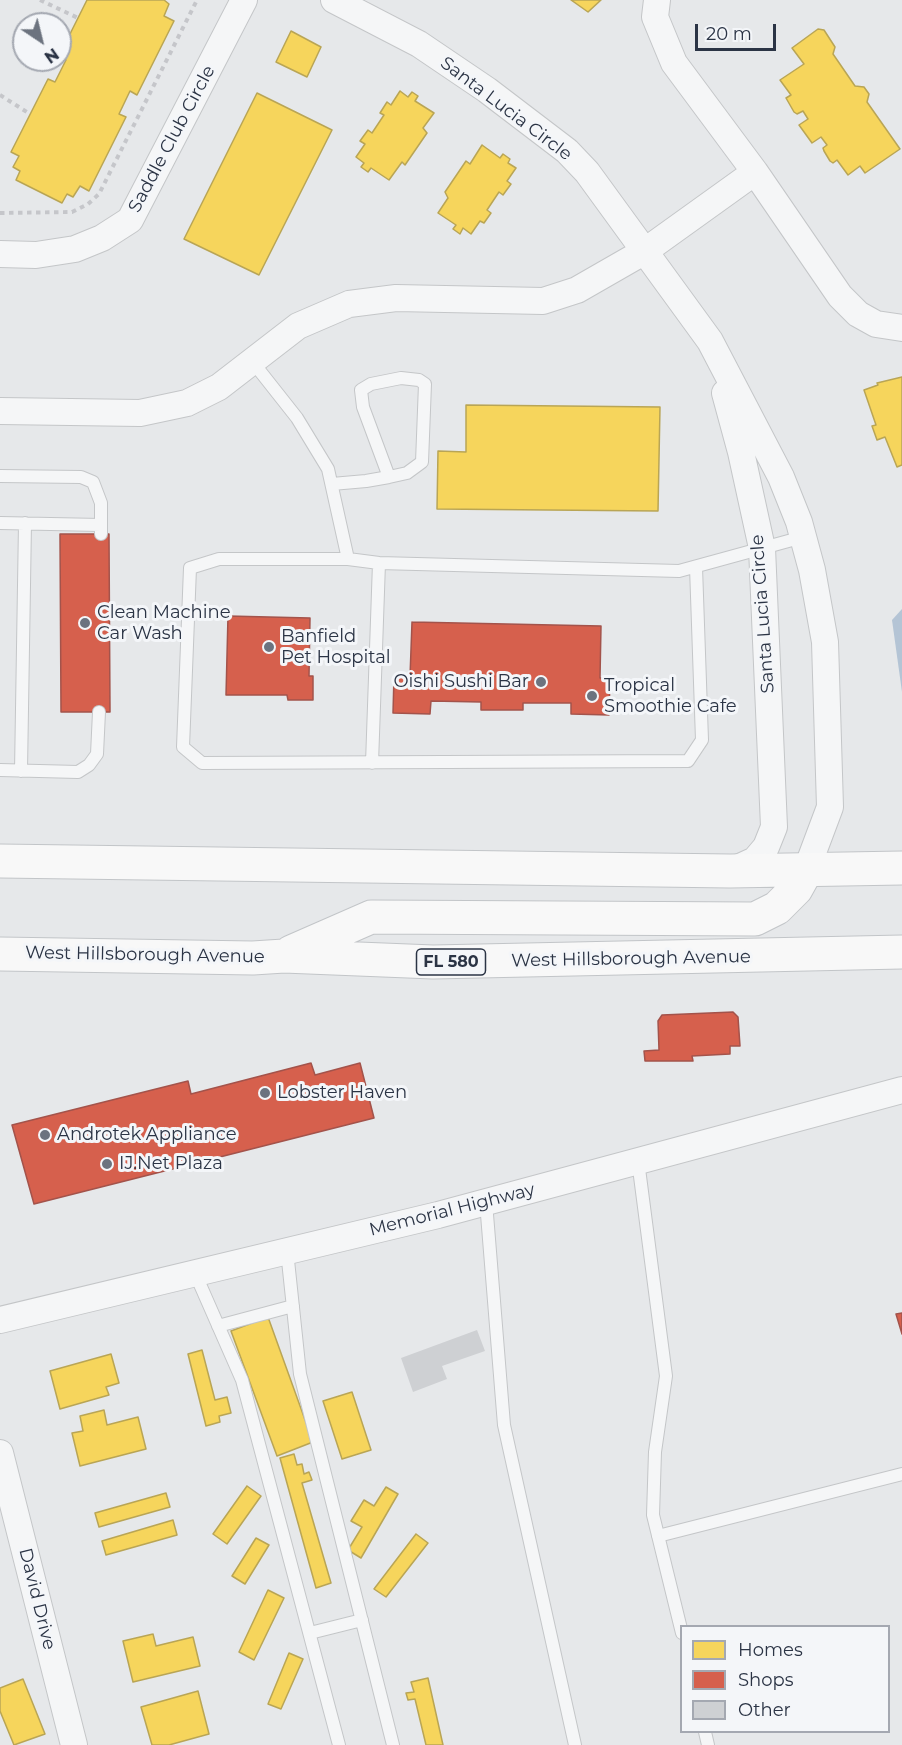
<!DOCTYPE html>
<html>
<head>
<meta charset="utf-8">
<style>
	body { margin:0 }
	#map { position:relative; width:902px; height:1745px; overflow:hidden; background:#e6e8ea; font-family:Montserrat,sans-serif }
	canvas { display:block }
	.legend { position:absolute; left:680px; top:1625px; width:210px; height:108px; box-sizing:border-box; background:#f4f6f9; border:2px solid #a4a8b1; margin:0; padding:8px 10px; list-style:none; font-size:18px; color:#2b3445 }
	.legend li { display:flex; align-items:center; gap:12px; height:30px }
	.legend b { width:30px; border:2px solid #a4a8b1 }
	.north { position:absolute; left:12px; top:12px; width:60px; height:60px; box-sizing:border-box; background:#f4f6f9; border:2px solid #a4a8b1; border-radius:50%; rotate:145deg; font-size:16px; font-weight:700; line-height:24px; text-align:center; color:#2b3445 }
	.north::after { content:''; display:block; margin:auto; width:21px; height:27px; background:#6c737f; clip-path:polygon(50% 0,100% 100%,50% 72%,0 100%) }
	.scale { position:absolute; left:695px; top:24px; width:81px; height:27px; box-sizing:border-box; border:3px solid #2b3445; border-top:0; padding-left:8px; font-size:18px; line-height:21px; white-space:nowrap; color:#2b3445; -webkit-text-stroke:4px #f4f6f9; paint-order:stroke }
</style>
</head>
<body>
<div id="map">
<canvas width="902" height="1745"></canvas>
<ul class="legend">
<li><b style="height:16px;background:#f6d55c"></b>Homes</li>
<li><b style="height:16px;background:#d6604d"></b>Shops</li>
<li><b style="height:16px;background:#ced0d3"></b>Other</li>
</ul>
<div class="north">N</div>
<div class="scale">20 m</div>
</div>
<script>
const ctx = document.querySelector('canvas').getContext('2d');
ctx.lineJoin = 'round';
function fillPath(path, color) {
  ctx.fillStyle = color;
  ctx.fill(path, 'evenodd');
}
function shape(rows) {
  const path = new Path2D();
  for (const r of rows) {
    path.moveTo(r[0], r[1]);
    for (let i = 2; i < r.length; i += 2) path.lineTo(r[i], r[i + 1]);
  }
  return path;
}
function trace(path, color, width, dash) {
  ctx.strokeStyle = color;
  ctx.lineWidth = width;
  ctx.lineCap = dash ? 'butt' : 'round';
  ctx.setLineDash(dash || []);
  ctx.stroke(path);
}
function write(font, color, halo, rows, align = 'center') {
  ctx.font = font + ' Montserrat,sans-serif';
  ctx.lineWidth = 6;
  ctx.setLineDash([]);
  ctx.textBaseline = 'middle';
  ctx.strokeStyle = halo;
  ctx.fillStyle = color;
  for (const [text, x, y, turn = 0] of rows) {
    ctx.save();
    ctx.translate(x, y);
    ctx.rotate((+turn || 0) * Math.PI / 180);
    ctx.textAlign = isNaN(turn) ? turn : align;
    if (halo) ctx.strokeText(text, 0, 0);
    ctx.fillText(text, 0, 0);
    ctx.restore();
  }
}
const water = shape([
	[902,609,902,692,892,620]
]);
const homes = shape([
	[87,0,164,0,169,4,164,16,174,21,137,95,130,91,119,114,126,117,89,191,80,186,73,197,67,194,62,203,16,180,20,171,13,167,19,156,11,152,48,79,55,82,66,60,60,54,87,0],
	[571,0,601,0,588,12,571,0],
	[818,29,824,30,835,47,833,54,855,86,864,87,869,94,867,102,900,149,865,173,860,166,848,175,837,160,833,163,830,161,824,151,823,148,827,145,821,137,812,143,799,125,808,119,803,111,797,114,794,112,786,98,791,95,780,80,804,64,792,48,818,29],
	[291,31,321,47,307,77,276,62,291,31],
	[400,91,408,97,412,92,418,96,415,101,434,113,423,128,427,133,405,165,402,162,389,180,371,168,368,172,361,167,364,163,356,157,365,144,360,141,368,130,372,133,384,115,380,113,387,102,391,105,400,91],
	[257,93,332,130,259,275,184,239,257,93],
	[482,145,500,158,503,154,510,159,508,163,516,168,507,181,511,184,503,195,499,192,487,210,491,213,484,223,480,221,471,234,463,228,460,234,453,229,456,225,438,213,448,198,445,192,466,161,470,164,482,145],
	[902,377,902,465,897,467,885,437,877,440,872,426,876,425,864,390,878,385,877,383,902,377],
	[466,405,660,407,658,511,437,509,438,451,466,452,466,405],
	[268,1317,313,1442,277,1456,231,1331,268,1317],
	[202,1350,215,1400,227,1397,231,1413,219,1416,220,1422,206,1426,188,1354,202,1350],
	[111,1354,119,1383,106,1387,109,1395,60,1409,50,1371,111,1354],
	[352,1392,371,1450,342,1459,323,1401,352,1392],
	[104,1410,107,1425,138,1417,146,1449,80,1466,72,1433,83,1431,80,1416,104,1410],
	[294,1454,297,1465,302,1464,304,1474,309,1472,312,1480,302,1483,331,1583,316,1588,280,1458,294,1454],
	[247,1486,261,1496,227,1544,213,1534,247,1486],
	[386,1487,398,1494,361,1558,348,1550,362,1527,351,1521,364,1500,374,1506,386,1487],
	[166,1493,170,1507,99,1527,95,1513,166,1493],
	[173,1520,177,1535,106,1555,102,1541,173,1520],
	[416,1534,428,1543,386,1597,374,1589,416,1534],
	[256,1538,269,1545,245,1584,232,1576,256,1538],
	[268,1590,284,1598,254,1660,239,1652,268,1590],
	[153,1634,156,1646,193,1637,200,1666,133,1682,123,1641,153,1634],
	[289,1653,303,1659,281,1709,268,1704,289,1653],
	[428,1678,443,1745,426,1745,415,1699,408,1700,406,1693,414,1692,411,1682,428,1678],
	[23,1679,45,1734,14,1745,0,1711,0,1688,23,1679],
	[198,1691,209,1734,169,1745,152,1745,141,1707,198,1691]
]);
const shops = shape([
	[60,534,109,534,110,712,61,712,60,534],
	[228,616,310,618,309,676,313,676,313,700,288,700,287,695,226,695,228,616],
	[412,622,601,626,600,678,610,678,609,715,571,714,571,703,523,703,523,710,481,710,481,702,431,701,430,714,393,713,394,676,410,677,412,622],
	[733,1012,738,1017,740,1046,730,1046,730,1054,692,1056,693,1061,645,1061,644,1051,659,1050,658,1021,662,1015,733,1012],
	[311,1063,315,1075,360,1063,374,1118,34,1204,12,1125,188,1081,191,1094,311,1063],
	[902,1313,902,1334,896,1314,902,1313]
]);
const building = shape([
	[477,1330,485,1351,442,1366,447,1379,413,1392,401,1358]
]);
const path = shape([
	[40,0,78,18],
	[0,95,30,114],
	[0,213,72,212,88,204,99,194,197,0]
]);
const service = shape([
	[252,361,297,418,328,469,348,559,379,563,679,571,803,537],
	[0,476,81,477,93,482,101,503,101,534],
	[332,484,366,481,389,477,407,473,422,462,425,384,419,380,401,378,371,384,361,390,363,407,389,477],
	[0,523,101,525],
	[348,559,219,559,190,568,183,747,202,763,688,761,702,740,696,567],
	[372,763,379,563],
	[0,770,78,772,89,765,97,754,99,712],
	[21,771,25,523],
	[638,1161,666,1376,655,1452,653,1515,682,1633],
	[486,1202,504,1425,575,1745],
	[287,1251,300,1374,393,1745],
	[195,1273,242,1380,339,1745],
	[218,1326,293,1306],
	[658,1536,902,1474],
	[310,1633,362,1620],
	[705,1732,708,1745]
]);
const minor = shape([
	[334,0,419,44,487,90,567,151,587,172,710,341,781,477,799,522,812,570,825,642,830,807,806,871],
	[657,0,655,17,674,63,755,172,840,296,858,314,876,324,902,328],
	[0,254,36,255,75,249,102,238,130,220,244,0],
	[725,393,741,452,762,548,774,827,766,847,755,860,731,871],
	[0,411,140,413,187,403,219,387,298,326,349,304,396,298,543,301,577,290,645,251,755,172],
	[0,1320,438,1215,902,1090],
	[0,1453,74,1745]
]);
const primary = shape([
	[0,861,730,871,902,868],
	[291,952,371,917,755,919,777,908,796,889,806,871],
	[0,954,253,958,284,956,433,962,902,952]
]);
const markers = [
	[85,623,6,"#6c737f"],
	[269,647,6,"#6c737f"],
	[541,682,6,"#6c737f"],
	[592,696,6,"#6c737f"],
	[265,1093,6,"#6c737f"],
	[45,1135,6,"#6c737f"],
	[107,1164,6,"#6c737f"]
];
const shields = [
	[451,962,69]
];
const shieldNames = [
	["FL 580",451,962]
];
const streetNames = [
	["Santa Lucia Circle",506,109,37],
	["Saddle Club Circle",172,139,-62],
	["Santa Lucia Circle",763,614,-94],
	["West Hillsborough Avenue",145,955,1],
	["West Hillsborough Avenue",631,959,-1],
	["Memorial Highway",452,1210,-14],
	["David Drive",37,1599,76]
];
const poiNames = [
	["Clean Machine",97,613],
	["Car Wash",97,634],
	["Banfield",281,637],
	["Pet Hospital",281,658],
	["Oishi Sushi Bar",529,682,"right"],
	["Tropical",604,686],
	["Smoothie Cafe",604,707],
	["Lobster Haven",277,1093],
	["Androtek Appliance",57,1135],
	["IJ.Net Plaza",119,1164]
];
fillPath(water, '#b4c4d5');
fillPath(homes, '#f6d55c');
trace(homes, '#b9a555', 1.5);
fillPath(shops, '#d6604d');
trace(shops, '#a3534b', 1.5);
fillPath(building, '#ced0d3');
trace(service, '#c4c6c8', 14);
trace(minor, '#c4c6c8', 28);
trace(primary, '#c2c5c8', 35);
trace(path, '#c5c6ca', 4, [4.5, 4.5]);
trace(service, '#f5f6f7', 12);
trace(minor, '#f5f6f7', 26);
trace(primary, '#f8f8f8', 33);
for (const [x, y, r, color] of markers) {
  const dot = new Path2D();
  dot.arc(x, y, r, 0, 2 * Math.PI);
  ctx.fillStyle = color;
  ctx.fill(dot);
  trace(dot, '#f4f6f9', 2);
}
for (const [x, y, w] of shields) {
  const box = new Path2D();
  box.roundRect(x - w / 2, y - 13, w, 26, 4.5);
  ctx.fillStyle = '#f4f6f9';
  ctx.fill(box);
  trace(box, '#2b3445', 1.5);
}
write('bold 16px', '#2b3445', null, shieldNames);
write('18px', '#2b3445', '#f4f6f9', streetNames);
write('18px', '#2b3445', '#f4f6f9', poiNames, 'left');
</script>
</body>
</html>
